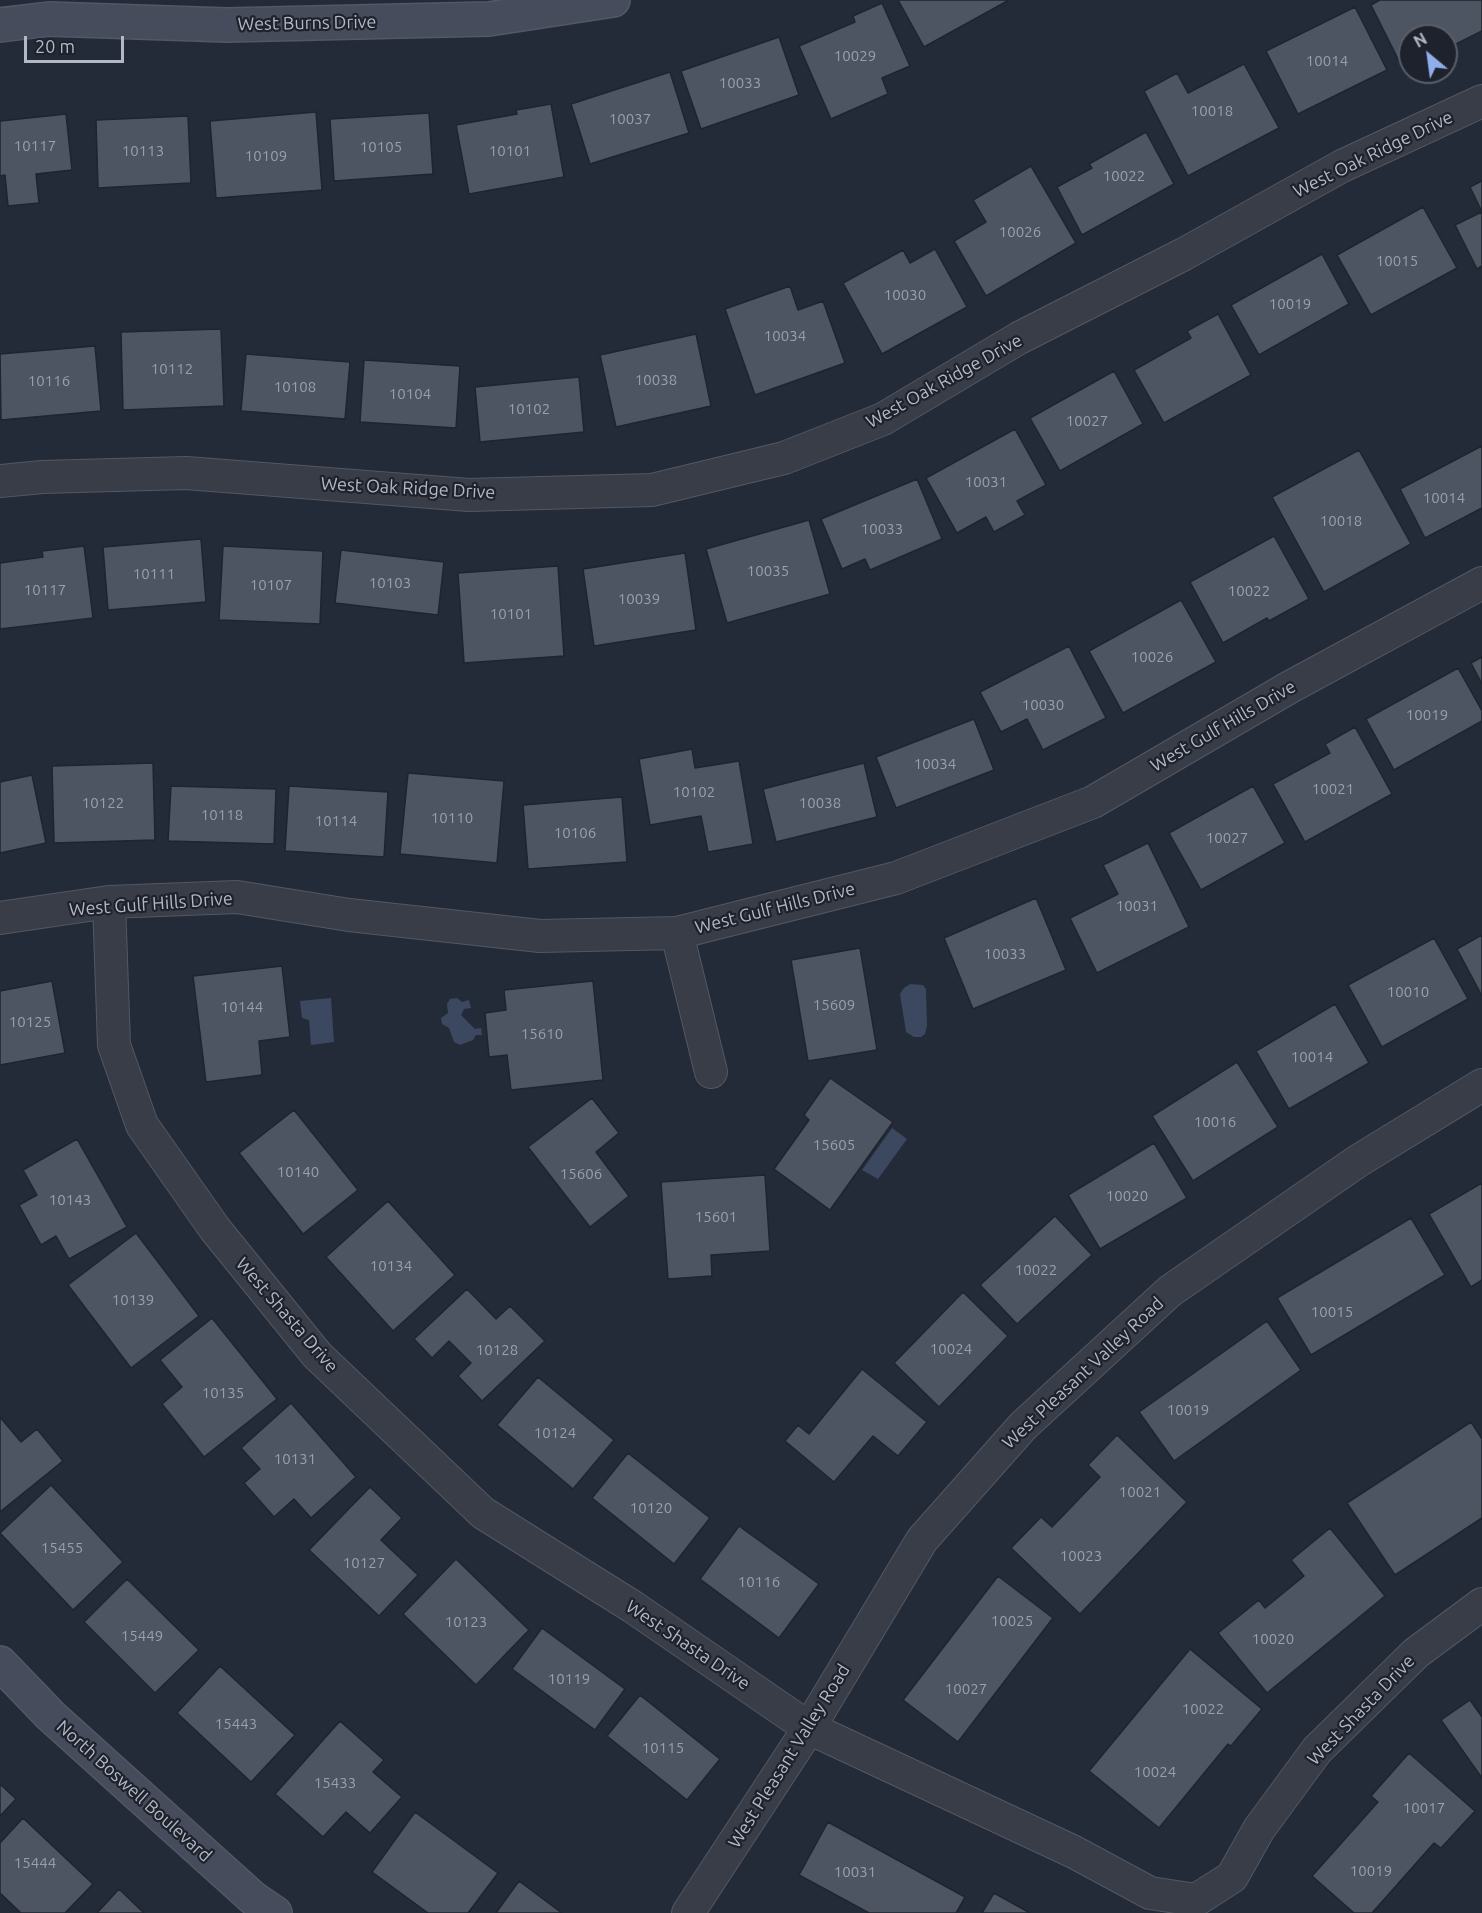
<!DOCTYPE html>
<html>
<head>
<meta charset="utf-8">
<style>
	body { margin:0 }
	#map { position:relative; width:1482px; height:1913px; overflow:hidden; background:#242b38; font-family:Ubuntu,sans-serif }
	canvas { display:block }
	.north { position:absolute; left:1398px; top:24px; width:60px; height:60px; box-sizing:border-box; background:#1d222d; border:2px solid #595e69; border-radius:50%; rotate:331deg; font-size:16px; font-weight:700; line-height:24px; text-align:center; color:#b3b8c4 }
	.north::after { content:''; display:block; margin:auto; width:21px; height:27px; background:#90adec; clip-path:polygon(50% 0,100% 100%,50% 72%,0 100%) }
	.scale { position:absolute; left:24px; top:36px; width:100px; height:27px; box-sizing:border-box; border:3px solid #b3b8c4; border-top:0; padding-left:8px; font-size:18px; line-height:21px; white-space:nowrap; color:#b3b8c4; -webkit-text-stroke:4px #1d222d; paint-order:stroke }
</style>
</head>
<body>
<div id="map">
<canvas width="1482" height="1913"></canvas>
<div class="north">N</div>
<div class="scale">20 m</div>
</div>
<script>
const ctx = document.querySelector('canvas').getContext('2d');
ctx.lineJoin = 'round';
function fillPath(path, color) {
  ctx.fillStyle = color;
  ctx.fill(path, 'evenodd');
}
function shape(rows) {
  const path = new Path2D();
  for (const r of rows) {
    path.moveTo(r[0], r[1]);
    for (let i = 2; i < r.length; i += 2) path.lineTo(r[i], r[i + 1]);
  }
  return path;
}
function trace(path, color, width, dash) {
  ctx.strokeStyle = color;
  ctx.lineWidth = width;
  ctx.lineCap = dash ? 'butt' : 'round';
  ctx.setLineDash(dash || []);
  ctx.stroke(path);
}
function write(font, color, halo, rows, align = 'center') {
  ctx.font = font + ' Ubuntu,sans-serif';
  ctx.lineWidth = 4.5;
  ctx.setLineDash([]);
  ctx.textBaseline = 'middle';
  ctx.strokeStyle = halo;
  ctx.fillStyle = color;
  for (const [text, x, y, turn = 0] of rows) {
    ctx.save();
    ctx.translate(x, y);
    ctx.rotate((+turn || 0) * Math.PI / 180);
    ctx.textAlign = isNaN(turn) ? turn : align;
    if (halo) ctx.strokeText(text, 0, 0);
    ctx.fillText(text, 0, 0);
    ctx.restore();
  }
}
const water = shape([
	[910,984,923,985,926,989,927,1026,925,1034,921,1037,914,1037,906,1032,900,994,904,988],
	[331,998,334,1042,311,1045,309,1020,302,1018,300,1001],
	[457,998,462,1002,469,1000,471,1008,464,1009,461,1015,475,1029,481,1028,482,1035,476,1035,473,1040,460,1045,454,1042,449,1028,442,1024,441,1018,448,1013,447,1004,450,999],
	[892,1128,907,1139,878,1179,862,1170]
]);
const building = shape([
	[898,0,1009,0,924,47,898,0],
	[1380,0,1482,0,1482,31,1446,49,1446,36,1410,36,1410,68,1404,71,1371,5,1380,0],
	[882,3,910,66,882,78,888,94,831,119,799,46,855,22,853,16,882,3],
	[1355,7,1387,70,1298,114,1266,51,1355,7],
	[779,37,799,95,701,129,681,71,779,37],
	[1244,64,1279,128,1188,176,1144,91,1177,73,1188,93,1244,64],
	[670,72,689,133,590,164,571,104,670,72],
	[551,104,564,177,469,194,456,125,517,114,516,110,551,104],
	[316,112,322,190,216,198,210,121,316,112],
	[429,113,433,174,334,181,330,119,429,113],
	[66,114,72,170,36,174,39,203,8,206,5,175,0,176,0,121,66,114],
	[188,116,191,183,98,188,96,120,188,116],
	[1146,132,1174,184,1082,235,1057,187,1092,168,1089,164,1146,132],
	[1031,166,1076,243,986,296,954,241,986,222,973,200,1031,166],
	[1482,181,1482,266,1477,269,1455,225,1482,212,1470,187,1482,181],
	[1423,207,1457,268,1371,315,1337,255,1423,207],
	[935,249,967,307,882,354,843,283,903,250,910,263,935,249],
	[1322,254,1349,304,1259,355,1231,305,1322,254],
	[790,286,798,310,823,301,845,363,755,395,725,309,790,286],
	[1218,314,1251,375,1164,423,1134,370,1191,338,1187,331,1218,314],
	[221,329,224,406,123,410,121,332,221,329],
	[696,334,711,406,616,427,600,355,696,334],
	[95,346,101,411,1,420,0,354,95,346],
	[246,354,350,362,345,419,241,411,246,354],
	[364,360,460,366,456,428,360,422,364,360],
	[1114,371,1143,424,1060,471,1030,418,1114,371],
	[579,377,584,432,480,442,475,387,579,377],
	[1015,429,1046,485,1017,501,1025,515,994,532,986,517,957,533,926,478,1015,429],
	[1482,446,1482,508,1425,538,1400,489,1482,446],
	[1359,450,1411,544,1324,592,1272,497,1359,450],
	[917,479,942,539,870,570,865,559,842,569,821,519,917,479],
	[809,520,830,594,727,623,706,549,809,520],
	[1274,536,1309,599,1269,621,1267,618,1223,643,1190,582,1274,536],
	[201,539,206,602,108,610,103,547,201,539],
	[84,546,93,618,0,629,0,563,43,557,42,551,84,546],
	[223,546,323,551,320,624,219,620,223,546],
	[341,550,444,562,438,615,335,603,341,550],
	[685,553,696,630,594,646,583,569,685,553],
	[558,566,564,656,464,663,458,573,558,566],
	[1181,600,1216,662,1123,713,1089,651,1181,600],
	[1069,646,1106,718,1043,750,1027,719,1001,732,980,692,1069,646],
	[1482,657,1482,684,1471,663,1482,657],
	[1458,668,1482,711,1482,721,1394,770,1366,719,1458,668],
	[974,719,994,770,896,808,876,757,974,719],
	[1355,727,1392,794,1305,842,1273,784,1330,753,1325,744,1355,727],
	[692,749,695,768,739,761,753,844,708,852,701,816,650,825,639,759,692,749],
	[153,763,155,840,54,843,52,766,153,763],
	[864,763,877,817,776,842,763,789,864,763],
	[408,773,504,781,497,863,400,854,408,773],
	[32,775,46,843,0,853,0,782,32,775],
	[171,786,276,789,274,844,168,841,171,786],
	[289,786,388,792,384,857,285,851,289,786],
	[1253,786,1285,843,1201,890,1169,833,1253,786],
	[622,797,627,862,528,869,523,805,622,797],
	[1148,843,1189,927,1097,973,1070,918,1118,894,1103,865,1148,843],
	[1036,898,1066,970,973,1009,944,938,1036,898],
	[1482,935,1482,996,1457,949,1482,935],
	[1434,938,1468,999,1382,1047,1348,985,1434,938],
	[860,948,877,1050,808,1061,791,960,860,948],
	[282,966,290,1037,259,1041,262,1075,206,1082,193,976,282,966],
	[52,981,65,1053,0,1065,0,991,52,981],
	[593,981,603,1080,511,1090,507,1055,489,1057,485,1013,506,1010,504,990,593,981],
	[1335,1004,1369,1063,1289,1109,1256,1051,1335,1004],
	[1237,1062,1278,1127,1193,1181,1152,1116,1237,1062],
	[830,1078,893,1122,830,1210,774,1169,809,1120,804,1115,830,1078],
	[592,1098,619,1133,596,1152,629,1196,590,1227,528,1147,592,1098],
	[294,1110,358,1190,303,1234,239,1153,294,1110],
	[77,1139,127,1227,69,1259,56,1236,41,1245,19,1205,37,1195,23,1170,77,1139],
	[1154,1143,1187,1198,1100,1249,1068,1195,1154,1143],
	[765,1175,770,1251,711,1255,712,1276,668,1279,661,1182,765,1175],
	[1482,1183,1482,1280,1471,1287,1429,1214,1482,1183],
	[388,1201,455,1275,393,1331,326,1257,388,1201],
	[1055,1216,1092,1255,1017,1324,980,1285,1055,1216],
	[1411,1218,1445,1275,1311,1355,1277,1298,1411,1218],
	[136,1233,199,1316,131,1368,68,1285,136,1233],
	[467,1289,496,1319,510,1306,545,1341,482,1401,458,1376,471,1363,449,1341,432,1358,414,1339,467,1289],
	[963,1292,1008,1336,939,1407,894,1363,963,1292],
	[212,1318,277,1399,204,1457,162,1404,182,1387,160,1360,212,1318],
	[1267,1321,1301,1370,1174,1461,1139,1412,1267,1321],
	[862,1369,927,1422,898,1456,873,1436,834,1482,785,1441,798,1425,809,1434,862,1369],
	[538,1377,614,1440,573,1489,497,1425,538,1377],
	[291,1403,356,1477,311,1518,294,1499,274,1517,244,1483,260,1469,241,1448,291,1403],
	[0,1417,21,1442,37,1429,63,1461,0,1512,0,1417],
	[1471,1422,1482,1439,1482,1518,1395,1575,1347,1503,1471,1422],
	[1117,1435,1187,1502,1080,1614,1011,1548,1041,1517,1052,1527,1100,1477,1088,1465,1117,1435],
	[628,1453,710,1518,674,1564,592,1498,628,1453],
	[51,1485,123,1562,73,1610,0,1533,51,1485],
	[370,1487,402,1518,381,1540,418,1575,379,1616,309,1550,370,1487],
	[739,1526,819,1584,779,1638,700,1579,739,1526],
	[1330,1528,1385,1596,1267,1693,1218,1633,1259,1600,1265,1608,1304,1576,1291,1560,1330,1528],
	[456,1559,529,1630,476,1685,403,1614,456,1559],
	[998,1576,1053,1618,958,1742,903,1700,998,1576],
	[127,1579,199,1650,155,1693,84,1622,127,1579],
	[542,1628,625,1689,595,1730,512,1669,542,1628],
	[1190,1649,1262,1709,1231,1746,1228,1744,1159,1828,1089,1771,1190,1649],
	[220,1666,295,1735,251,1782,177,1713,220,1666],
	[640,1695,720,1759,687,1800,607,1736,640,1695],
	[1470,1700,1482,1717,1482,1778,1441,1720,1470,1700],
	[340,1721,384,1760,373,1772,402,1797,370,1833,346,1812,323,1837,275,1794,340,1721],
	[1409,1753,1475,1811,1441,1848,1434,1843,1372,1913,1354,1913,1312,1876,1378,1802,1371,1796,1409,1753],
	[0,1784,16,1799,0,1816,0,1784],
	[415,1812,498,1873,468,1913,428,1913,372,1872,415,1812],
	[23,1818,93,1884,65,1913,21,1913,0,1893,0,1843,23,1818],
	[828,1822,965,1897,956,1913,869,1913,799,1875,828,1822],
	[519,1881,562,1913,496,1913,519,1881],
	[119,1889,144,1913,97,1913,119,1889],
	[994,1893,1030,1913,982,1913,994,1893]
]);
const street = shape([
	[0,481,42,477,186,473,469,495,652,490,784,458,883,419,1019,338,1184,254,1342,166,1482,101],
	[109,902,114,1045,142,1125,215,1229,317,1355,483,1513,633,1607,809,1728,1074,1852,1150,1893,1196,1900,1232,1877,1259,1829,1317,1750,1416,1653,1482,1604],
	[0,918,109,902,237,897,349,915,540,936,677,933,896,878,1093,802,1290,687,1482,583],
	[677,933,711,1072],
	[688,1913,809,1728,922,1540,1023,1426,1170,1291,1358,1161,1482,1085]
]);
const secondary = shape([
	[0,25,49,19,227,25,489,19,613,0],
	[0,1663,51,1716,253,1898,275,1913]
]);
const numberNames = [
	["10029",855,56],
	["10014",1327,61],
	["10033",740,83],
	["10018",1212,111],
	["10037",630,119],
	["10117",35,146],
	["10105",381,147],
	["10113",143,151],
	["10101",510,151],
	["10109",266,156],
	["10022",1124,176],
	["10026",1020,232],
	["10015",1397,261],
	["10030",905,295],
	["10019",1290,304],
	["10034",785,336],
	["10112",172,369],
	["10038",656,380],
	["10116",49,381],
	["10108",295,387],
	["10104",410,394],
	["10102",529,409],
	["10027",1087,421],
	["10031",986,482],
	["10014",1444,498],
	["10018",1341,521],
	["10033",882,529],
	["10035",768,571],
	["10111",154,574],
	["10103",390,583],
	["10107",271,585],
	["10117",45,590],
	["10022",1249,591],
	["10039",639,599],
	["10101",511,614],
	["10026",1152,657],
	["10030",1043,705],
	["10019",1427,715],
	["10034",935,764],
	["10021",1333,789],
	["10102",694,792],
	["10122",103,803],
	["10038",820,803],
	["10118",222,815],
	["10110",452,818],
	["10114",336,821],
	["10106",575,833],
	["10027",1227,838],
	["10031",1137,906],
	["10033",1005,954],
	["10010",1408,992],
	["15609",834,1005],
	["10144",242,1007],
	["10125",30,1022],
	["15610",542,1034],
	["10014",1312,1057],
	["10016",1215,1122],
	["15605",834,1145],
	["10140",298,1172],
	["15606",581,1174],
	["10020",1127,1196],
	["10143",70,1200],
	["15601",716,1217],
	["10134",391,1266],
	["10022",1036,1270],
	["10139",133,1300],
	["10015",1332,1312],
	["10024",951,1349],
	["10128",497,1350],
	["10135",223,1393],
	["10019",1188,1410],
	["10124",555,1433],
	["10131",295,1459],
	["10021",1140,1492],
	["10120",651,1508],
	["15455",62,1548],
	["10023",1081,1556],
	["10127",364,1563],
	["10116",759,1582],
	["10025",1012,1621],
	["10123",466,1622],
	["15449",142,1636],
	["10020",1273,1639],
	["10119",569,1679],
	["10027",966,1689],
	["10022",1203,1709],
	["15443",236,1724],
	["10115",663,1748],
	["10024",1155,1772],
	["15433",335,1783],
	["10017",1424,1808],
	["15444",35,1863],
	["10019",1371,1871],
	["10031",855,1872]
];
const streetNames = [
	["West Burns Drive",307,23,-1],
	["West Oak Ridge Drive",1373,154,-26],
	["West Oak Ridge Drive",944,381,-29],
	["West Oak Ridge Drive",408,488,3],
	["West Gulf Hills Drive",1223,726,-30],
	["West Gulf Hills Drive",151,904,-4],
	["West Gulf Hills Drive",775,908,-14],
	["West Shasta Drive",287,1315,49],
	["West Pleasant Valley Road",1083,1373,-43],
	["West Shasta Drive",688,1645,34],
	["West Shasta Drive",1361,1710,-46],
	["West Pleasant Valley Road",789,1756,-58],
	["North Boswell Boulevard",134,1791,42]
];
fillPath(water, '#3c485f');
fillPath(building, '#4d5563');
trace(building, '#1f242f', 1.5);
trace(street, '#535863', 34);
trace(secondary, '#535863', 36);
trace(street, '#383d48', 32);
trace(secondary, '#464c5b', 33);
write('15px', '#9a9fac', null, numberNames);
write('18px', '#b3b8c4', '#1d222d', streetNames);
</script>
</body>
</html>
